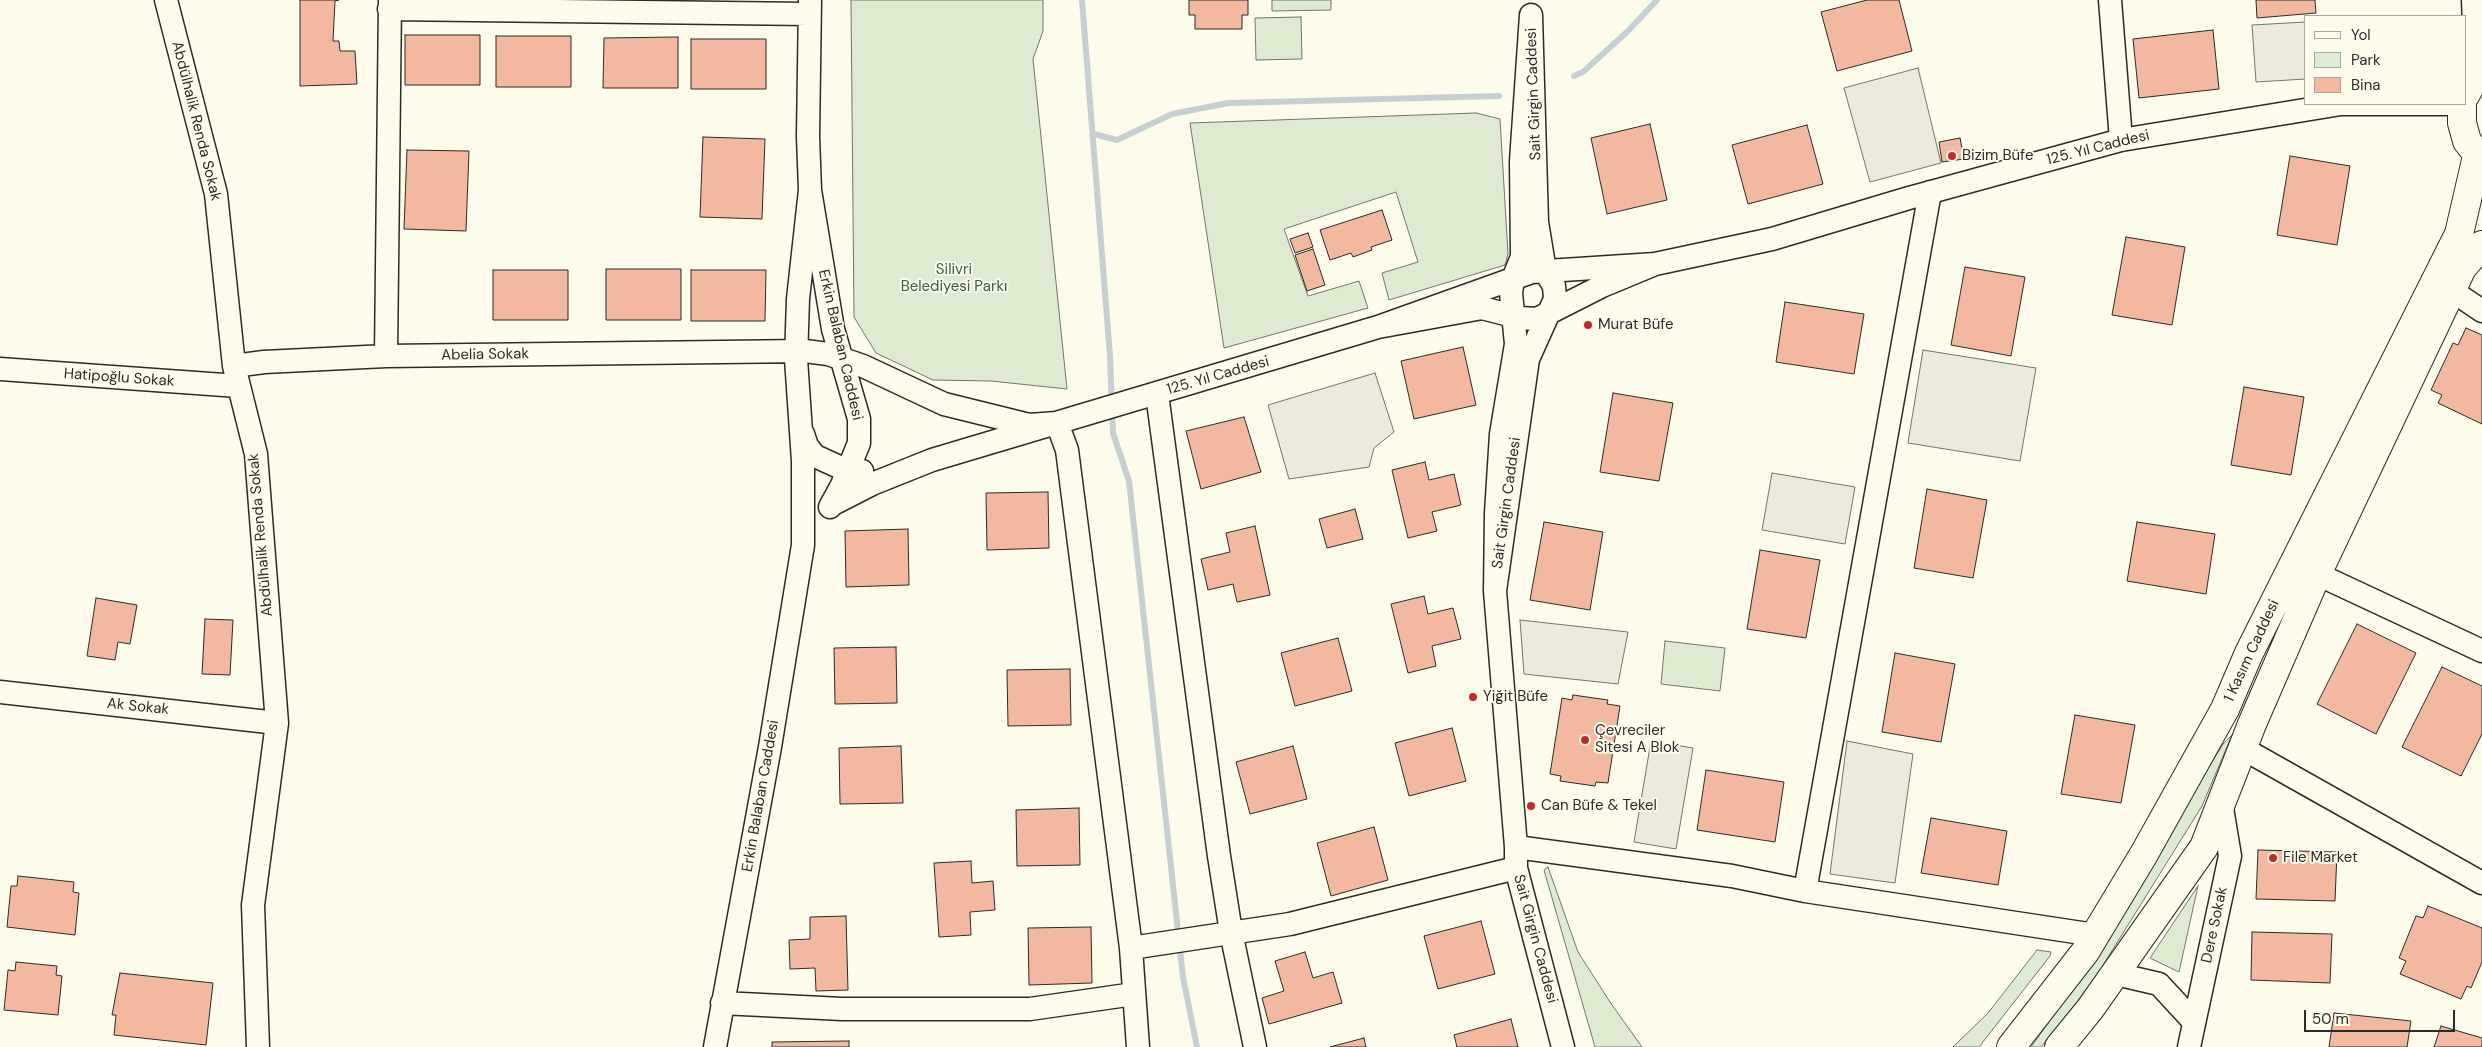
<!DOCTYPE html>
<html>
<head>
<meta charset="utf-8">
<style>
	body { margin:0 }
	#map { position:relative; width:2482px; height:1047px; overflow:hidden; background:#fdfbea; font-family:"DM Sans",sans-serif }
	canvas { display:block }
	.legend { position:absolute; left:2304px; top:15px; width:162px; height:90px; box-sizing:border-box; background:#fdfbea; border:1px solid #a9a89e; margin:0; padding:6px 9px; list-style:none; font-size:15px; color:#2b2b2b }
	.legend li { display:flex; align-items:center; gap:10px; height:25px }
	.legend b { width:25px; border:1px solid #a9a89e }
	.scale { position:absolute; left:2304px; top:1010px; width:151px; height:22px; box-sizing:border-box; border:2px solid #2b2b2b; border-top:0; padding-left:6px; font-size:15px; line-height:18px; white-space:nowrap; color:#2b2b2b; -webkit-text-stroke:4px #fdfbea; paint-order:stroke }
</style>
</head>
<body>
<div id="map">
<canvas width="2482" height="1047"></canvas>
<ul class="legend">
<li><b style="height:6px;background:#fdfbea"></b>Yol</li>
<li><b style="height:14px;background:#deebd1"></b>Park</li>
<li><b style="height:14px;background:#f2b8a0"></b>Bina</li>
</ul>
<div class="scale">50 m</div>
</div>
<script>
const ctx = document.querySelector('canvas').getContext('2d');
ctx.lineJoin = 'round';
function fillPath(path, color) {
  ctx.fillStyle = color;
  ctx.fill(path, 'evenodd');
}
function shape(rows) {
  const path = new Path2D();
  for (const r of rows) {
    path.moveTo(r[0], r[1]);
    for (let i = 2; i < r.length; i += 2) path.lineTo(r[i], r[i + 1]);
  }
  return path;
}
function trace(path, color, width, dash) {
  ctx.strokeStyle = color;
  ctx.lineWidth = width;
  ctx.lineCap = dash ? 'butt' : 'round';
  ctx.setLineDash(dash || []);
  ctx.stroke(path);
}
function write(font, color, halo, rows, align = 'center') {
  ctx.font = font + ' "DM Sans",sans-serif';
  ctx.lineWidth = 4;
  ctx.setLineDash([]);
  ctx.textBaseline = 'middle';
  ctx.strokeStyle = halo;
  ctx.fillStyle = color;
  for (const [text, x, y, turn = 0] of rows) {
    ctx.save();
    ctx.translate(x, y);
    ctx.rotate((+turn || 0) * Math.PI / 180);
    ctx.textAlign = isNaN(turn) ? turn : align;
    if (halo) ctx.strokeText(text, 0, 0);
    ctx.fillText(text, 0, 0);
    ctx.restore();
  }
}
const green = shape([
	[851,0,1043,0,1043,31,1033,59,1067,389,991,381,933,380,876,353,854,317,851,0],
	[1272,0,1331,0,1331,10,1272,11,1272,0],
	[1301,17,1302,59,1256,60,1255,18,1301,17],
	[1476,113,1500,119,1508,254,1505,265,1389,300,1382,273,1418,262,1396,192,1284,229,1308,296,1359,281,1368,308,1224,348,1190,123,1476,113],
	[1665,641,1725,648,1720,691,1661,684,1665,641],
	[2232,735,2202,806,2092,983,2041,1047,2031,1047,2081,978,2223,744,2232,735],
	[1548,867,1578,952,1610,1002,1642,1047,1595,1047,1544,870,1548,867],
	[2198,886,2179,972,2150,958,2198,886],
	[2037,950,2051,952,2050,956,1979,1047,1953,1047,1988,1013,2037,950]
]);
const parking = shape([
	[2306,22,2306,79,2256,82,2252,25,2306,22],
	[1918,68,1941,163,1870,182,1844,88,1918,68],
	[1923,350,2036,368,2020,461,1908,443,1923,350],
	[1375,373,1394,432,1374,448,1369,467,1289,479,1268,405,1375,373],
	[1772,473,1855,487,1845,544,1762,530,1772,473],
	[1520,620,1628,632,1618,684,1524,674,1520,620],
	[1651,741,1693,748,1676,849,1634,842,1651,741],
	[1847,741,1913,754,1895,883,1830,874,1847,741]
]);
const stream = shape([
	[1082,0,1110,356,1113,433,1129,481,1183,977,1197,1047],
	[1574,76,1583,72,1628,31,1657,0],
	[1094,134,1117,140,1172,114,1228,103,1499,96]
]);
const building = shape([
	[300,0,339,0,335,1,333,41,339,41,340,51,355,51,357,84,300,86,300,0],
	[1189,0,1248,0,1248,15,1242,15,1242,29,1195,29,1195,15,1189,15,1189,0],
	[1867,0,1899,0,1912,51,1837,71,1821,12,1867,0],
	[2256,0,2315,0,2316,13,2257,18,2256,0],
	[2213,30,2219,89,2139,98,2133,39,2213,30],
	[405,35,480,35,480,85,405,85,405,35],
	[496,36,571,36,571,87,496,87,496,36],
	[678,37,678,88,603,88,604,38,678,37],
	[691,39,766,39,766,89,691,89,691,39],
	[1650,124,1667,200,1607,214,1591,138,1650,124],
	[1807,125,1823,184,1748,204,1732,145,1807,125],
	[703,137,765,139,762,219,700,217,703,137],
	[1960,138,1964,159,1942,162,1939,142,1960,138],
	[407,150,469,151,466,231,404,229,407,150],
	[2290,156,2350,166,2337,245,2277,235,2290,156],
	[1382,210,1392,240,1371,247,1372,250,1353,257,1351,253,1330,260,1320,230,1382,210],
	[1308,233,1313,247,1295,253,1290,239,1308,233],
	[2126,237,2185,247,2172,325,2112,315,2126,237],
	[1313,249,1325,285,1307,291,1295,255,1313,249],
	[1965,267,2025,277,2011,356,1951,345,1965,267],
	[606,269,681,269,681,320,606,320,606,269],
	[493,270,568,270,568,320,493,320,493,270],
	[691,270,766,270,765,321,691,321,691,270],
	[1785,302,1864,314,1854,374,1776,362,1785,302],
	[2466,328,2482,335,2482,424,2438,403,2442,395,2431,390,2453,343,2458,345,2466,328],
	[1463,347,1476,405,1414,419,1401,361,1463,347],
	[2244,387,2304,397,2291,475,2231,465,2244,387],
	[1613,393,1673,403,1659,481,1600,472,1613,393],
	[1244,417,1261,472,1201,489,1186,431,1244,417],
	[1425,462,1429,480,1454,474,1461,505,1432,512,1437,531,1408,538,1392,470,1425,462],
	[1927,489,1987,500,1973,578,1914,568,1927,489],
	[1048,492,1049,548,987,550,986,493,1048,492],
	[1355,509,1363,539,1327,548,1319,519,1355,509],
	[1544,522,1603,532,1590,610,1530,600,1544,522],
	[2137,522,2215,534,2206,594,2127,581,2137,522],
	[1255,526,1270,595,1237,602,1233,584,1208,590,1201,559,1230,552,1226,533,1255,526],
	[908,529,909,585,846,587,845,531,908,529],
	[1760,550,1820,560,1806,638,1747,629,1760,550],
	[1424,596,1428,614,1453,608,1461,639,1432,646,1436,666,1408,673,1391,604,1424,596],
	[96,598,137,605,130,644,118,642,115,660,87,656,96,598],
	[205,619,233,620,230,675,202,674,205,619],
	[2357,624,2416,653,2376,734,2317,704,2357,624],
	[1338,638,1352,691,1295,706,1281,653,1338,638],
	[896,647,897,703,835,704,834,648,896,647],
	[1895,653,1955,664,1941,742,1882,732,1895,653],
	[2442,667,2482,686,2482,734,2461,776,2402,747,2442,667],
	[1070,669,1071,725,1008,726,1007,670,1070,669],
	[1573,695,1608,700,1607,704,1620,706,1608,783,1596,782,1595,786,1560,781,1561,776,1550,774,1562,698,1572,700,1573,695],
	[2075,715,2135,725,2121,803,2061,794,2075,715],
	[1452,728,1466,781,1409,796,1395,743,1452,728],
	[901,746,903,803,840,804,839,748,901,746],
	[1293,746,1307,799,1250,814,1236,762,1293,746],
	[1706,770,1784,782,1775,842,1697,830,1706,770],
	[1079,808,1080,865,1017,866,1016,810,1079,808],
	[1931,818,2007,831,1998,885,1921,873,1931,818],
	[1374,827,1388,880,1331,896,1317,843,1374,827],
	[2258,850,2337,852,2335,901,2256,899,2258,850],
	[971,861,972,883,993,881,995,910,970,912,971,935,939,937,934,863,971,861],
	[18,876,74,882,73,892,79,893,75,935,7,927,11,886,17,886,18,876],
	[2428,906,2482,928,2482,962,2471,988,2467,986,2461,999,2400,974,2406,961,2399,958,2416,916,2423,918,2428,906],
	[846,916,848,990,816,991,815,968,790,969,789,940,810,939,810,917,846,916],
	[1481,921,1495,974,1438,989,1424,936,1481,921],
	[1091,927,1092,983,1029,985,1028,928,1091,927],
	[2252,932,2332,934,2330,983,2251,980,2252,932],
	[1305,952,1313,978,1333,972,1342,1003,1269,1024,1262,998,1284,991,1275,961,1305,952],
	[16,962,57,966,56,975,62,976,58,1015,4,1010,8,970,15,971,16,962],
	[120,973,213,983,206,1045,114,1035,116,1015,112,1015,120,973],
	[2334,1013,2411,1021,2407,1047,2329,1047,2334,1013],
	[1511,1019,1518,1047,1457,1047,1454,1035,1511,1019],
	[2441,1026,2482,1038,2482,1047,2434,1047,2441,1026],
	[1364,1038,1366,1047,1330,1047,1364,1038],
	[849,1041,849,1047,772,1047,772,1042,849,1041]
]);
const minor = shape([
	[166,0,216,194,234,366,256,454,277,723,253,905,258,1047],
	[810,0,808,137,810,190,833,329,859,419,859,443,842,485,830,507],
	[2110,0,2121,140],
	[2473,0,2476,75],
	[389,9,809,14],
	[1655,264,1602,286,1537,319,1521,318,1482,308,1378,327,1532,272,1655,264,1772,239,1909,198,2121,140,2341,104,2462,104],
	[2451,290,2482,311],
	[386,356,390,0],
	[234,366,264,362,386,356,805,351,828,354,863,366,944,404,1029,425,1057,423],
	[0,369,238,386],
	[1157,394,1219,856,1231,932,1255,1047],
	[1057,423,1067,450,1131,948,1138,1047],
	[803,434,807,446,815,456,848,471,862,471],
	[831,505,872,484,932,460,1378,327],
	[2317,574,2482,651],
	[1495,591,1528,359,1555,299,1554,286,1545,271,1537,222,1531,15,1521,161,1522,257,1513,279,1511,293,1516,344,1501,434,1496,513,1495,591,1516,847,1516,868,1563,1047],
	[0,692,277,723],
	[2242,748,2482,883],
	[1516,847,1732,876,1805,891,2095,935],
	[1805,891,1930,192],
	[1131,948,1290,924,1516,868],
	[2116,974,2159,984,2194,1022],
	[722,1003,842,1009,1030,1009,1134,994],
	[715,1047,770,747,803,545,803,461,796,359,798,299,810,190],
	[2189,1047,2230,856,2221,802]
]);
const major = shape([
	[2466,94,2476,75,2482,70],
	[2462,104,2462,123,2467,141,2482,160],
	[2011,1047,2085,952,2144,854,2225,709,2249,653,2459,234,2477,156],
	[2059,1047,2090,1009,2204,847,2252,724,2317,574,2462,268,2482,245]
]);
const markers = [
	[1952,156,5,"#c62828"],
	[1588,325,5,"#c62828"],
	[1473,697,5,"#c62828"],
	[1585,740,5,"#c62828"],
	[1531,806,5,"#c62828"],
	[2273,858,5,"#c62828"]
];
const streetNames = [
	["Sait Girgin Caddesi",1534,94,-92],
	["Abdülhalik Renda Sokak",196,121,76],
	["125. Yıl Caddesi",2098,148,-14],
	["Erkin Balaban Caddesi",840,345,77],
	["Abelia Sokak",485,355,-1],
	["125. Yıl Caddesi",1218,376,-16],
	["Hatipoğlu Sokak",119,378,4],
	["Sait Girgin Caddesi",1507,503,-82],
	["Abdülhalik Renda Sokak",261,535,-95],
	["1 Kasım Caddesi",2252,651,-65],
	["Ak Sokak",138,707,6],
	["Erkin Balaban Caddesi",761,796,-80],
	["Dere Sokak",2215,925,-78],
	["Sait Girgin Caddesi",1535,939,75]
];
const poiNames = [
	["Bizim Büfe",1962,156],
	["Murat Büfe",1598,325],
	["Yiğit Büfe",1483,697],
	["Çevreciler",1595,731],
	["Sitesi A Blok",1595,748],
	["Can Büfe & Tekel",1541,806],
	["File Market",2283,858]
];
const parkNames = [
	["Silivri",954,270],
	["Belediyesi Parkı",954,287]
];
fillPath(green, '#deebd1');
trace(green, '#74746e', 1);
fillPath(parking, '#eceadb');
trace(parking, '#74746e', 1);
trace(stream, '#c7d0d0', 6);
fillPath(building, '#f2b8a0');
trace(building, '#2b2b2b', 1);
trace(minor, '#2b2b2b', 25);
trace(major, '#2b2b2b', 30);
trace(minor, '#fdfbea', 22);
trace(major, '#fdfbea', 28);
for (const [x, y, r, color] of markers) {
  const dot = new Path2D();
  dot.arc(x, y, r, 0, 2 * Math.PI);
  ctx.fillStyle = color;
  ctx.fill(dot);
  trace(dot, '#fdfbea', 2);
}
write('15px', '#2b2b2b', '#fdfbea', streetNames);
write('15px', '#2b2b2b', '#fdfbea', poiNames, 'left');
write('15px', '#34623c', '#fdfbea', parkNames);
</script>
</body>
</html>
